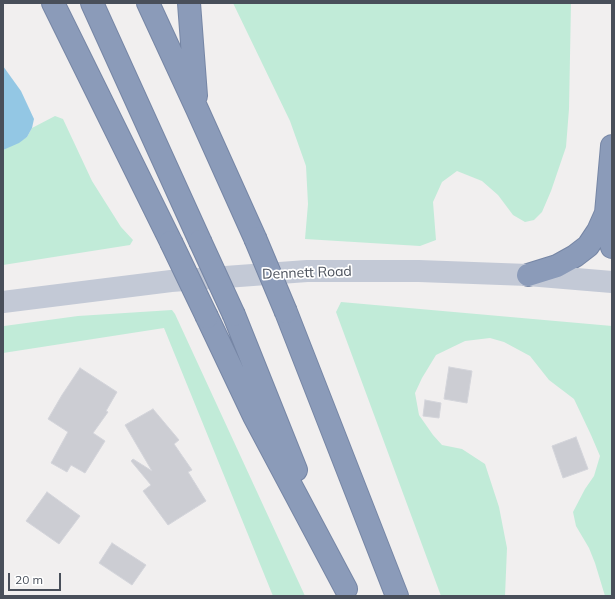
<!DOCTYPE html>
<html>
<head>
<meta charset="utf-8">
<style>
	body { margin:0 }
	#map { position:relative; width:615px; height:599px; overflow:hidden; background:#f1efef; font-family:Mulish,sans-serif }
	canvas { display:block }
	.frame { position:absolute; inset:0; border:4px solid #494f5a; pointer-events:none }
	.scale { position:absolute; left:8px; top:573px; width:53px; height:18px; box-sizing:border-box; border:2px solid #494f5a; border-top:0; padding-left:5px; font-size:12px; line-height:14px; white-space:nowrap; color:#494f5a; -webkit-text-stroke:3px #fff; paint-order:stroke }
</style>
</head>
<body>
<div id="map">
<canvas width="615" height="599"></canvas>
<div class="frame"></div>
<div class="scale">20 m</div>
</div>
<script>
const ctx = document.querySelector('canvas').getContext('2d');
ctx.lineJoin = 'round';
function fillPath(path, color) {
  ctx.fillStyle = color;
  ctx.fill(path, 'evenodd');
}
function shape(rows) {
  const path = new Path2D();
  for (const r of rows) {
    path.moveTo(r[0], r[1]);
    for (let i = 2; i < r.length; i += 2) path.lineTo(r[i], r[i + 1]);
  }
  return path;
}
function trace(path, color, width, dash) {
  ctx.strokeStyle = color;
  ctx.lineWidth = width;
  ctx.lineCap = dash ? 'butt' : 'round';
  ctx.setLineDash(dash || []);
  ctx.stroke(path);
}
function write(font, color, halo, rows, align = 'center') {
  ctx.font = font + ' Mulish,sans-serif';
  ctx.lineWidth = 3.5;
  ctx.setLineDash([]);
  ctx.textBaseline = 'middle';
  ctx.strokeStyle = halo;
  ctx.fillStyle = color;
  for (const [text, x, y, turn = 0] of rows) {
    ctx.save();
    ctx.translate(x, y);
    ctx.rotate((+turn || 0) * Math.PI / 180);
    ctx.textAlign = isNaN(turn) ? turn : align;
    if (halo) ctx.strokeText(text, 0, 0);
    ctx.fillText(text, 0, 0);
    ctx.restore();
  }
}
const green = shape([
	[233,3,571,3,569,109,566,147,551,191,542,212,534,220,525,222,513,215,498,195,482,181,457,171,442,182,433,202,436,240,420,246,305,239,308,204,306,166,290,121],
	[55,116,63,119,92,181,121,227,133,240,130,245,3,265,3,150,27,137,32,128],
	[341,302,612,326,612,596,605,596,595,563,589,548,576,526,573,512,585,489,594,476,600,456,591,435,574,399,549,380,530,356,504,342,490,338,465,341,436,355,422,378,415,393,419,415,433,435,442,445,462,449,485,464,499,507,507,548,505,596,441,596,336,312],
	[172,310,175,314,305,596,273,596,164,328,3,353,4,326,78,316]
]);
const water = shape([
	[3,66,21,91,34,119,32,128,27,137,19,143,3,150]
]);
const building = shape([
	[449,367,472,371,467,403,444,399,449,367],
	[80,368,117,392,106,411,108,412,93,433,105,441,85,473,71,465,67,472,51,463,68,432,48,419,62,395,80,368],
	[425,400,441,403,439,418,423,416,425,400],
	[153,409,179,440,174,444,192,470,188,472,206,501,168,525,143,491,151,485,131,461,133,459,152,471,125,425,153,409],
	[576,437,588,469,563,478,552,446,576,437],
	[47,492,80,516,59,544,26,521,47,492],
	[112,543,146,565,132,585,99,563,112,543]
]);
const secondary = shape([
	[3,302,171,281,307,271,419,271,528,275,612,282]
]);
const highway = shape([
	[53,3,171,242],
	[92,3,200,241],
	[148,3,197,109,255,238],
	[189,3,196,96],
	[612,146,606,213,608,231,612,247],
	[528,275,557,266,575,256,588,246,598,231,606,213],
	[286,312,397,596],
	[234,315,296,470],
	[207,317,254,416,346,589]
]);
const highwayBridge = shape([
	[255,238,286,312],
	[200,241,234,315],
	[171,242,207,317]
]);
const streetNames = [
	["Dennett Road",307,273,-2]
];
fillPath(green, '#c1ebd8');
fillPath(water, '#93c7e4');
fillPath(building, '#cccdd3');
trace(building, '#d3d4da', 1);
trace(highway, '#7686a5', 24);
trace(secondary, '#c3c9d6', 22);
trace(highway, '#8b9bb9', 22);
trace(highwayBridge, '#7686a5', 24, []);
trace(highwayBridge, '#8b9bb9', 22);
write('14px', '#494f5a', '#fff', streetNames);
</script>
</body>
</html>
